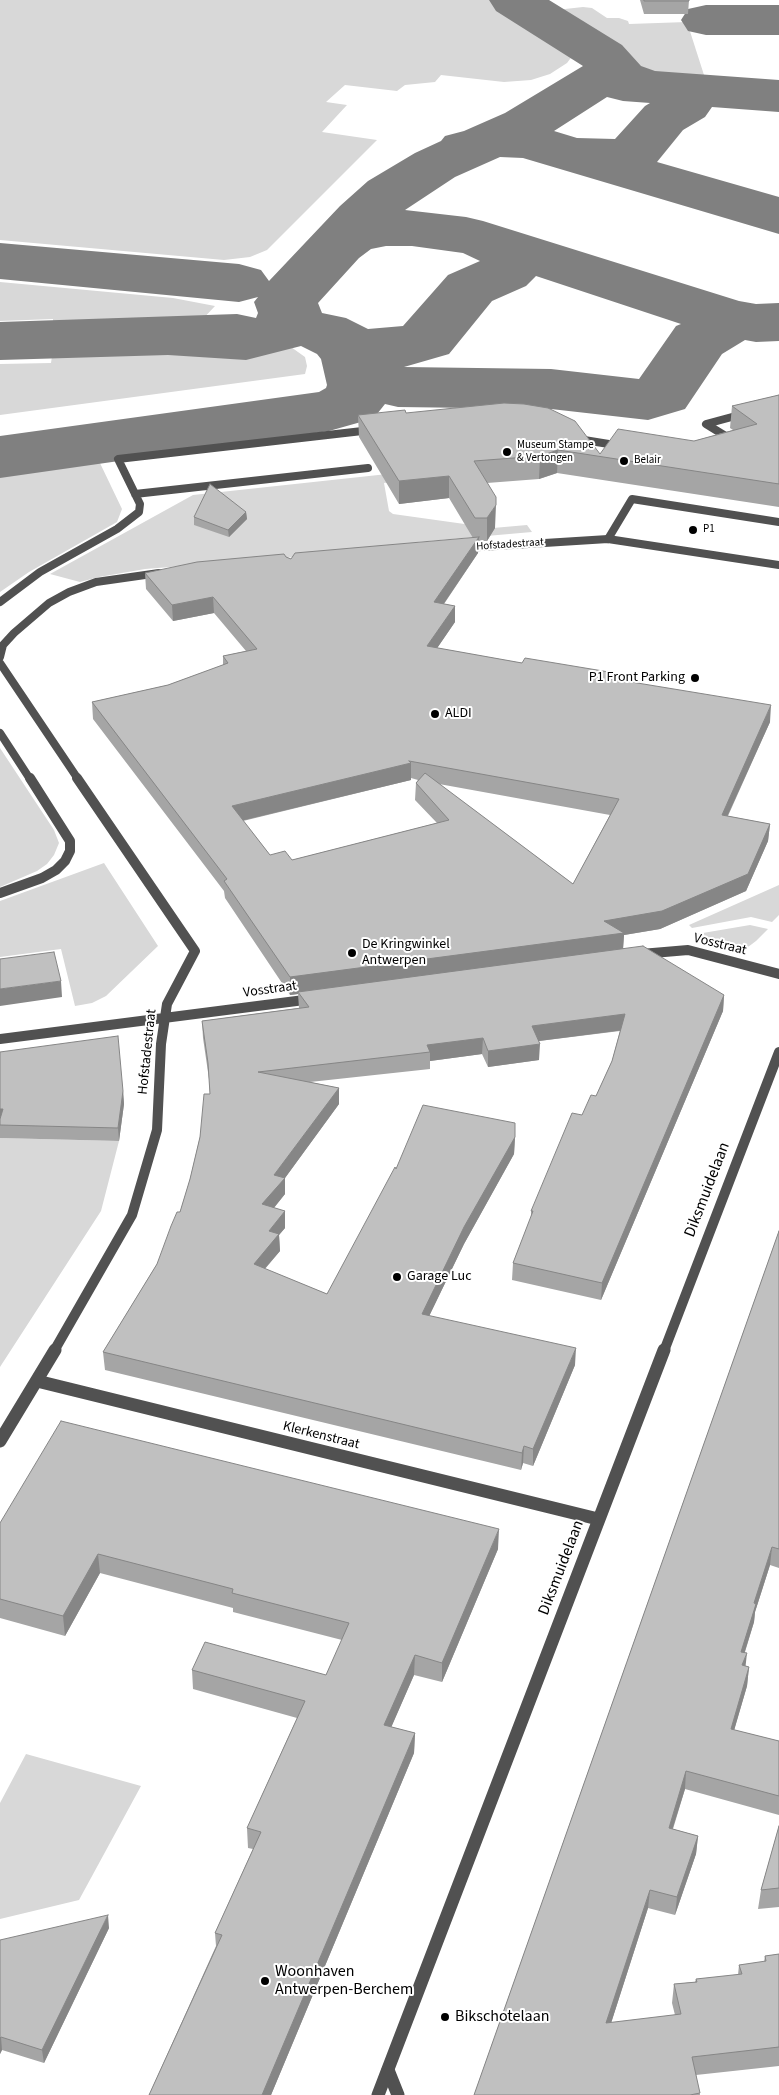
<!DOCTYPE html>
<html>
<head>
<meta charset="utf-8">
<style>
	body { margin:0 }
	canvas { display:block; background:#fff }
</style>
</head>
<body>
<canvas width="779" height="2095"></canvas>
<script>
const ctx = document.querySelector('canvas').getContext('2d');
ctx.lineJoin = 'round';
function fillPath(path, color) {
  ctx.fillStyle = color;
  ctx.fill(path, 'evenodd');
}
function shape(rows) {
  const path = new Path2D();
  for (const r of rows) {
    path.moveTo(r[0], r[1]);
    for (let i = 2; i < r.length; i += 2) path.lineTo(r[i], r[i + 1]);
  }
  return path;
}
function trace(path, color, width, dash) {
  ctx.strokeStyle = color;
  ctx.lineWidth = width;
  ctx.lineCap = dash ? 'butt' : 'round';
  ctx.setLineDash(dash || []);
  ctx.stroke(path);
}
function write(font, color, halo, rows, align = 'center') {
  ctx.font = font + ' "Source Sans 3",sans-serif';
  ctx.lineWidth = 4;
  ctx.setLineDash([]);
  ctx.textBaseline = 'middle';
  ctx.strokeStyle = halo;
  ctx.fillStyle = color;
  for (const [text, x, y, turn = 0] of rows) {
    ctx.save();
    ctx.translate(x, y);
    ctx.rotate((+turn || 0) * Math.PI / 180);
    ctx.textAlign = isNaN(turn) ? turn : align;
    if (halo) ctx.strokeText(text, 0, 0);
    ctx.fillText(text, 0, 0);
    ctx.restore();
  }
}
const green = shape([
	[0,0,493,0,565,46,573,55,567,63,550,74,531,80,504,82,441,75,435,82,405,85,397,91,345,85,326,102,347,105,322,132,377,140,267,250,250,257,224,260,0,240],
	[583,7,592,8,607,18,619,18,628,21,629,24,687,22,704,75,669,76,644,69,554,14,556,10],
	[0,282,173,298,215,306,201,321,53,326,53,319,0,321],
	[291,347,305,357,307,366,305,374,0,415,0,364,51,363,52,356],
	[99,461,122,509,117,522,29,572,0,592,0,475],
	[406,472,411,480,384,483,389,511,393,514,493,528,527,525,532,532,418,542,420,547,145,569,99,577,80,582,50,574,193,495],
	[0,748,54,830,59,843,54,855,47,864,37,871,0,887],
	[104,863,158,946,106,996,92,1003,75,1006,61,949,0,957,0,901],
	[779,885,779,915,772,922,751,917,692,928,689,925],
	[750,925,768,929,756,941,744,950,709,942,697,934],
	[0,1138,119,1141,101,1211,0,1367],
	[26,1754,141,1786,79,1900,0,1919,0,1803]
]);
const taxiway = shape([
	[489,0,549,0,622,45,641,66,655,71,779,80,779,112,712,107,705,117,683,130,657,162,779,197,779,234,523,158,500,157,455,177,405,210,466,217,483,221,739,301,756,304,779,303,779,341,756,342,745,340,722,354,685,409,648,420,551,409,398,407,385,404,377,414,368,420,329,431,0,478,0,436,319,392,326,388,327,385,321,359,317,354,301,346,246,360,168,355,0,360,0,322,237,314,256,318,258,313,254,302,258,297,239,302,0,279,0,243,239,264,261,270,269,281,340,206,368,181,415,153,441,141,445,136,464,131,505,113,583,66,496,11,489,0],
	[607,97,623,101,650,103,645,106,615,139,577,138,554,131,607,97],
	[386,246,412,246,463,253,480,261,448,275,403,326,368,329,346,318,322,313,318,303,359,258,371,249,386,246],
	[536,276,681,324,676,326,639,379,551,369,404,367,449,354,492,301,526,286,536,276],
	[706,5,779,5,779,35,706,35,688,31,681,20,688,9,706,5]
]);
const serviceFar1 = shape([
	[578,439,621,446],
	[732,440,706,424,743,414],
	[135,494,368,468],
	[608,539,632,499,779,522],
	[0,602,40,572,117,529,139,512,140,504,118,459,371,430],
	[0,733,30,779]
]);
const service = shape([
	[0,893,42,878,56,870,65,861,70,851,70,841,30,778]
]);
const minorFar2 = shape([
	[465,548,608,539,779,565],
	[0,657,3,645,14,633,49,603,69,592,96,582,159,573],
	[0,663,78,779]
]);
const minorFar1 = shape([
	[641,954,688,950,779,974],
	[0,1039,312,999],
	[54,1351,132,1215,157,1130,161,1044,167,1004,195,951,77,778]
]);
const minor = shape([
	[37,1381,598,1519],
	[0,1441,55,1350],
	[388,2070,398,2095]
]);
const tertiaryFar1 = shape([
	[664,1351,779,1052]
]);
const tertiary = shape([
	[378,2095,664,1350]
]);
const wall = shape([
	[640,0,689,0,688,14,644,14],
	[779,395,779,507,557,473,539,479,487,483,495,528,487,541,479,541,478,553,444,604,455,606,455,622,437,648,522,663,609,672,609,678,770,722,728,816,770,824,768,841,746,891,660,929,624,935,623,948,724,995,723,1011,601,1300,512,1280,513,1263,531,1217,531,1211,582,1115,596,1096,612,1061,620,1031,539,1041,539,1060,488,1067,482,1054,430,1061,430,1069,310,1082,339,1088,339,1104,285,1178,285,1194,274,1208,285,1211,285,1228,279,1235,280,1251,265,1269,327,1294,396,1169,515,1137,514,1154,464,1244,429,1316,575,1365,533,1466,523,1463,521,1470,105,1370,103,1352,157,1264,180,1212,190,1179,210,1094,209,1079,203,1038,202,1021,299,1008,298,994,290,995,225,898,224,891,93,719,92,702,168,685,223,665,223,656,246,651,214,613,173,621,146,589,145,573,286,557,291,559,473,538,449,498,399,504,359,437,358,415,406,413,600,454,694,441,733,430,730,428,732,406],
	[411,778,418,780,416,783,415,800,437,823,292,860,270,855,243,821,411,780],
	[439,784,610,815,573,884],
	[246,512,247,519,229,537,194,525,194,517],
	[0,1052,123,1091,124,1104,119,1141,0,1138],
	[779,1231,779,1568,770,1565,755,1612,754,1622,745,1652,745,1666,749,1667,747,1686,734,1730,779,1741,779,1815,685,1789,673,1829,698,1836,696,1854,675,1915,648,1908,611,2023,675,2015,672,2003,674,1984,695,1982,696,1979,738,1975,739,1965,764,1962,765,1956,779,1954,779,2066,696,2075,700,2095,474,2095],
	[0,1523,498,1549,442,1682,414,1675,391,1727,415,1733,414,1753,271,2095,149,2095,216,1946,215,1933,253,1849,248,1848,247,1828,297,1718,193,1689,192,1670,326,1675,342,1640,233,1612,233,1608,100,1573,65,1636,0,1618],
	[779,1826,779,1907,758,1909,761,1890],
	[109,1928,44,2063,2,2050,0,2054,0,1940]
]);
const shadedWall = shape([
	[558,450,557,473,539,479,540,456],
	[449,476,449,498,399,504,399,481],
	[496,505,495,528,487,541,487,518],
	[246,512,247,519,229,537,228,530],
	[479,537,478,553,434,618,434,602],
	[213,597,214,613,173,621,172,605],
	[455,606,455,622,427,663,427,646],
	[771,705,770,722,720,832,722,815],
	[411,763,411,780,232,823,232,806],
	[770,824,768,841,746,891,660,929,624,935,623,950,298,992,298,994,290,995,290,977,604,921],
	[61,981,62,997,0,1006,0,989],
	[724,995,723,1011,601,1300,602,1283],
	[625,1014,624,1030,531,1042,532,1026],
	[483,1038,482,1054,430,1061,430,1052,427,1045],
	[540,1044,539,1060,488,1067,488,1051],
	[339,1088,339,1104,285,1178,285,1194,263,1221,262,1204,274,1175],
	[123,1091,124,1104,119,1141,118,1128],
	[0,1109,3,1109,0,1122],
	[515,1137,514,1154,464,1244,422,1331,422,1314,464,1227],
	[285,1211,285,1228,279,1235,280,1251,254,1281,254,1264,269,1231],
	[576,1348,575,1365,533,1466,533,1449],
	[524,1446,523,1463,521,1470,522,1453],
	[499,1529,498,1549,442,1682,442,1663],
	[772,1547,770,1565,755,1612,754,1622,739,1670,741,1652,754,1603],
	[98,1554,100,1573,65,1636,63,1616],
	[747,1653,745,1671,742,1665],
	[415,1655,414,1675,384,1744,384,1725],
	[749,1667,747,1686,729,1748,731,1729],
	[415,1733,414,1753,271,2095,262,2095],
	[686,1771,685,1789,667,1846,669,1828],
	[698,1836,696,1854,675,1915,677,1897],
	[650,1890,648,1908,605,2042,606,2023],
	[108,1915,109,1928,44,2063,42,2050],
	[1,2037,2,2050,0,2054,0,2038]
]);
const building = shape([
	[644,0,689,0,689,1,644,1,644,0],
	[779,395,779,484,558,450,540,456,474,461,496,497,496,505,487,518,475,518,449,476,399,481,358,415,405,410,406,413,504,403,524,404,548,408,575,421,600,454,618,429,694,441,757,424,732,406,779,395],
	[210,484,246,512,228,530,194,517,210,484],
	[479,537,434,602,455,606,427,646,522,663,525,658,609,672,607,678,771,705,722,815,770,824,748,874,662,911,604,921,624,933,290,977,224,881,227,879,92,702,168,685,228,663,223,656,257,649,213,597,172,605,145,573,197,562,284,554,286,557,291,559,295,553,479,537],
	[409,761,619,799,573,884,425,773,416,783,449,820,292,860,285,851,270,855,232,806,411,763,409,761],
	[643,946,724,995,602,1283,513,1263,533,1211,531,1211,572,1113,582,1115,591,1095,596,1096,612,1061,625,1014,532,1026,540,1044,488,1051,483,1038,427,1045,430,1052,258,1072,339,1088,274,1175,285,1178,262,1204,285,1211,269,1231,279,1234,254,1264,327,1294,395,1167,396,1169,423,1105,515,1123,515,1137,464,1227,422,1314,576,1348,533,1449,524,1446,522,1453,103,1352,157,1264,171,1226,177,1212,180,1212,190,1179,200,1137,204,1094,210,1094,208,1063,202,1021,309,1007,298,992,643,946],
	[54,952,61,981,0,989,0,959,54,952],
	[118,1036,123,1091,118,1128,0,1125,0,1119,3,1109,0,1109,0,1052,118,1036],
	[779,1231,779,1549,772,1547,754,1603,756,1604,741,1652,747,1653,742,1665,749,1667,731,1729,779,1741,779,1796,686,1771,669,1828,698,1836,677,1897,650,1890,606,2023,681,2014,674,1984,697,1982,696,1979,742,1974,739,1965,766,1961,765,1956,779,1954,779,2047,692,2057,700,2093,690,2095,474,2095,779,1231],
	[61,1421,499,1529,442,1663,415,1655,384,1725,415,1733,262,2095,149,2095,222,1935,215,1933,261,1832,247,1828,305,1701,192,1670,205,1642,326,1675,349,1623,232,1593,233,1589,98,1554,63,1616,0,1599,0,1523,61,1421],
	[779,1826,779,1888,761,1890,779,1826],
	[108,1915,42,2050,1,2037,0,2038,0,1940,108,1915]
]);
const markers = [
	[507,452,5,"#000"],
	[624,461,5,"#000"],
	[693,530,5,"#000"],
	[695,678,5,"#000"],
	[435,714,5,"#000"],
	[352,953,5,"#000"],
	[397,1277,5,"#000"],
	[265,1981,5,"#000"],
	[445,2017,5,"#000"]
];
const farPoinames = [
	["Museum Stampe",517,446],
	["& Vertongen",517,459],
	["Belair",634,461],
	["P1",703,530]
];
const farStreetnames = [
	["Hofstadestraat",510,545,-4]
];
const poiNames = [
	["P1 Front Parking",685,678,"right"],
	["ALDI",445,714],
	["De Kringwinkel",362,945],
	["Antwerpen",362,961],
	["Garage Luc",407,1277]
];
const streetNames = [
	["Vosstraat",720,945,14],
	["Vosstraat",270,990,-8],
	["Hofstadestraat",148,1052,-84],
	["Klerkenstraat",321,1436,14]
];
const nearStreetnames = [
	["Diksmuidelaan",708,1190,-69],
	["Diksmuidelaan",562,1568,-69]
];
const nearPoinames = [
	["Woonhaven",275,1972],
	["Antwerpen-Berchem",275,1990],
	["Bikschotelaan",455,2017]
];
fillPath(green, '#d8d8d8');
fillPath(taxiway, '#808080');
trace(serviceFar1, '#515151', 8);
trace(service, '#515151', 10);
trace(minorFar2, '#515151', 8);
trace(minorFar1, '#515151', 10);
trace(minor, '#515151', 13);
trace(tertiaryFar1, '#515151', 10);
trace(tertiary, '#515151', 13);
fillPath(wall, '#a5a5a5');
fillPath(shadedWall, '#868686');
fillPath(building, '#c0c0c0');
trace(building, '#868686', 1);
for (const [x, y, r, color] of markers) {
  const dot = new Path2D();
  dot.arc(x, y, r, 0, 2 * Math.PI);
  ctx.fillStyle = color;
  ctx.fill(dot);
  trace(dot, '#fff', 2);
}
write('11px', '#000', '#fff', farPoinames, 'left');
write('11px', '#000', '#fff', farStreetnames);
write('14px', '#000', '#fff', poiNames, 'left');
write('14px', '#000', '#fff', streetNames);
write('16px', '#000', '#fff', nearStreetnames);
write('16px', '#000', '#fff', nearPoinames, 'left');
</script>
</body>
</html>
